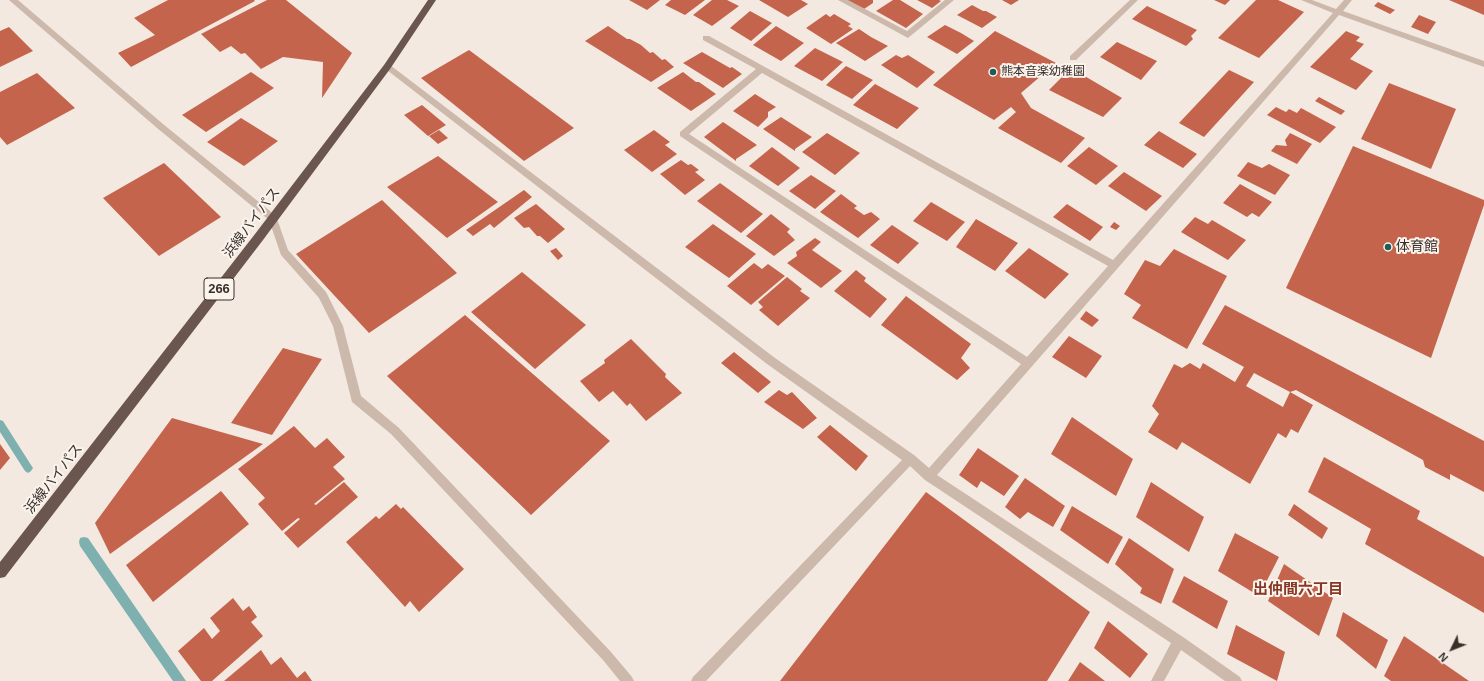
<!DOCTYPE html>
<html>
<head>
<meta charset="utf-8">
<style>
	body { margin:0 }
	#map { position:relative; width:1484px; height:681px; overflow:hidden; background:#f3e9e0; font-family:Helvetica,sans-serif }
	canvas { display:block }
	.north { position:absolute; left:1432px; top:629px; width:40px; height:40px; -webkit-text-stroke:3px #faf4ed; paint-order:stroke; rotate:227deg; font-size:11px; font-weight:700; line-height:16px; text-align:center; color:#3a2f2b }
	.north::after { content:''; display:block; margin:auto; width:14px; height:18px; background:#3a2f2b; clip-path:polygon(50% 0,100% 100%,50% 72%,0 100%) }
</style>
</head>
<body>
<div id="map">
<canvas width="1484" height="681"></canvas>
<div class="north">N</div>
</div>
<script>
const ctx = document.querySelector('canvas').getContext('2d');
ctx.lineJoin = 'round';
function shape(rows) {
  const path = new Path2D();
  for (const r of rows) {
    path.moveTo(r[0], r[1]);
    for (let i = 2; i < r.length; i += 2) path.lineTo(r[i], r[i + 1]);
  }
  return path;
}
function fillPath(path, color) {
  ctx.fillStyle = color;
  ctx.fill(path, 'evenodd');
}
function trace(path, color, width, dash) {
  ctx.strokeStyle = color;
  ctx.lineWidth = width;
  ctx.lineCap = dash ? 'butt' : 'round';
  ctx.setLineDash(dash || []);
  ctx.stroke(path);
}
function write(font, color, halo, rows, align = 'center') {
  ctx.font = font + ' Helvetica,"Noto Sans JP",sans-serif';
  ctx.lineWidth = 4;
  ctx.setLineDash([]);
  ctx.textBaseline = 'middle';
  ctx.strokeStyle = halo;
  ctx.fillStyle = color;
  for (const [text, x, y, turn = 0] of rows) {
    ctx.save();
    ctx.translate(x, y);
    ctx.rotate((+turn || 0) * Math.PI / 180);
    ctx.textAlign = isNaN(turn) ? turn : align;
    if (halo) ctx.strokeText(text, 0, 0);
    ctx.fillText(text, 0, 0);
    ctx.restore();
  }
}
const stream = shape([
	[0,420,3,421,31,465,33,468,31,471,28,473,25,471,0,432,0,420],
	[84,537,88,538,186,681,173,681,80,546,79,542,80,538,84,537]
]);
const building = shape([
	[168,0,254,0,255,1,131,67,118,53,155,35,134,18],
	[267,0,286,0,352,53,322,98,323,62,283,57,261,69,245,53,241,54,231,46,220,52,201,34],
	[629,0,660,0,647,10],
	[671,0,705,0,685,15,665,5],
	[712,0,727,0,739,6,712,26,693,15],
	[759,0,801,0,808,4,788,17],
	[844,0,873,0,873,3,864,9],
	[893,0,900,0,923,14,906,28,876,11],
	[917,0,939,0,941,1,932,8],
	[1002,0,1019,0,1011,5],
	[1214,0,1230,0,1225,5],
	[1256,0,1278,0,1304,12,1259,58,1218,38],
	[1449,0,1484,0,1484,15],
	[1378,2,1395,10,1390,14,1374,6],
	[972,5,983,11,986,11,997,17,982,28,957,15],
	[1147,6,1197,30,1191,36,1193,39,1186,46,1132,19],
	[750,11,772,23,751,41,730,28],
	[826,14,830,17,834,14,851,24,848,26,853,29,831,44,806,28],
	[1419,15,1436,22,1428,34,1411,27],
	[945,25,961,33,974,41,957,54,927,37],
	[608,26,627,39,630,39,641,45,650,53,653,52,662,60,665,59,674,67,651,82,585,41],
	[776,26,804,43,781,61,753,45],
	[9,27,33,51,0,67,0,31],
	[859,29,871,37,888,46,865,61,836,43],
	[995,31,1056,63,1021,93,1031,108,1085,138,1061,163,998,128,1016,112,1011,107,994,120,933,85],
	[1346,31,1360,37,1356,41,1364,44,1350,59,1373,71,1356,90,1310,67],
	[1117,42,1157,61,1141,80,1100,57],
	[815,48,843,62,822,81,794,66],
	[469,50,574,128,524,161,421,78],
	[702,52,730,68,732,67,742,74,723,88,683,63],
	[896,55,902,58,908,55,935,72,917,88,881,65],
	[846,66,873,80,852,99,826,85],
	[1071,68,1122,98,1103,117,1049,90],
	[1229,70,1254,82,1204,137,1179,123],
	[251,72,274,88,206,132,182,115],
	[683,72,696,82,699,82,716,94,691,111,657,88],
	[37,73,75,108,7,145,0,137,0,92],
	[1389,83,1456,109,1431,169,1361,139],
	[875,84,919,108,897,129,853,105],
	[755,94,776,107,768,112,768,117,758,127,733,111],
	[1319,97,1345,111,1341,115,1315,101],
	[422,105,446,125,428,136,404,115],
	[1276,107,1286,112,1289,109,1297,113,1301,108,1336,127,1320,143,1267,115],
	[781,117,812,137,795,149,795,151,763,129],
	[241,118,278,141,244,166,207,142],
	[723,122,757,145,736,159,736,161,704,137],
	[439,130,448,138,438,144,429,136],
	[654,130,670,142,665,145,677,154,652,172,624,150],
	[1159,131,1197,154,1183,168,1144,145],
	[827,133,860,153,835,175,802,152],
	[1290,133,1312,144,1297,164,1271,151,1276,145,1287,146,1285,140],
	[1353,146,1484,200,1484,205,1431,358,1286,288],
	[772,147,800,168,778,186,749,166],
	[1089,147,1118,166,1096,185,1067,166],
	[438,156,498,202,447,238,387,187],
	[681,160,688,165,691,164,699,170,695,172,705,180,685,195,660,174],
	[1248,162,1262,168,1269,164,1290,175,1275,195,1237,176],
	[164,163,221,217,159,256,103,198],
	[1124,172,1162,196,1146,211,1108,186],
	[811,175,836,191,815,209,789,191],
	[720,183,763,214,741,233,697,201],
	[1240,184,1272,202,1259,217,1252,213,1247,217,1223,203],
	[524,190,532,197,494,228,490,224,473,236,466,230],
	[841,194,857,206,854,208,864,215,871,212,880,219,858,238,820,212],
	[382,200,457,273,369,333,296,254],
	[931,202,965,222,947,241,913,221],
	[536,204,565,229,548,243,540,236,537,236,529,227,524,228,514,218],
	[1067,204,1103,227,1090,241,1053,217],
	[771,214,790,229,787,232,795,240,774,256,746,236],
	[1195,217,1208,224,1212,220,1246,240,1228,260,1181,232],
	[976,219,1018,243,995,271,956,247],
	[1114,222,1120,226,1116,230,1110,227],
	[713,224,756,254,729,278,685,247],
	[892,225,919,243,898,264,870,245],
	[815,238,821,242,812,250,842,271,821,288,787,263,797,256,796,252],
	[556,248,563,256,558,260,550,251],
	[1029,248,1069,274,1045,299,1005,271],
	[1174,249,1227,276,1187,349,1132,318,1141,305,1124,294,1145,260,1160,266],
	[754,263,762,269,768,264,785,276,751,305,727,286],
	[856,270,866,278,864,281,887,299,870,318,834,291],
	[522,272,586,325,535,369,471,312],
	[787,277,802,289,800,291,810,298,778,326,759,310,763,307,758,302],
	[906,296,971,344,961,358,970,368,957,380,881,325],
	[1225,305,1484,441,1484,492,1450,474,1450,480,1425,467,1423,460,1296,390,1290,392,1254,373,1246,386,1283,407,1290,392,1313,405,1298,433,1291,429,1286,438,1278,433,1250,484,1182,442,1177,450,1148,432,1159,414,1152,406,1174,364,1182,368,1190,363,1200,369,1203,363,1235,382,1244,367,1202,344],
	[1086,311,1099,320,1092,327,1080,319],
	[465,315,610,441,531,515,387,376],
	[1069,336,1102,356,1086,378,1052,357],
	[631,339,666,374,665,377,682,393,646,421,630,403,627,406,613,391,599,402,580,381,605,363,604,360],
	[283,348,322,359,272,435,231,423],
	[734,352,771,382,758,393,721,363],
	[779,390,787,395,792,392,817,418,803,429,764,402],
	[1072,417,1133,459,1116,496,1051,454],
	[172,418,263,444,110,554,95,523],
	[830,425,868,456,856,471,817,437],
	[294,426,315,448,327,438,345,457,333,467,345,479,314,504,316,505,344,482,358,497,298,548,284,533,300,519,298,518,282,531,258,504,265,498,238,469],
	[0,444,10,458,0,470],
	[978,448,1019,476,1004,496,981,481,977,488,959,475],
	[1324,457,1420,511,1417,519,1484,557,1484,613,1365,544,1371,529,1308,492],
	[1025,478,1065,506,1053,527,1028,512,1020,519,1005,507],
	[1151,482,1204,517,1189,552,1136,517],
	[221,491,249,524,153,602,126,565],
	[926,492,1090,612,1047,681,780,681],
	[396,504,401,509,403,507,464,569,419,612,410,601,405,607,346,542,376,516,379,519],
	[1294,504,1328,528,1322,539,1288,515],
	[1072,506,1123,537,1108,564,1060,530],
	[1235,533,1279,557,1259,596,1218,571],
	[1129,538,1174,569,1161,604,1140,593,1142,588,1115,564],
	[1284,564,1333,598,1319,636,1268,601],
	[1184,576,1228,601,1217,629,1172,602],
	[233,598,243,611,249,606,257,617,251,622,263,636,212,681,201,681,178,651,204,628,212,639,220,631,210,618],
	[1343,612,1388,640,1376,669,1336,636],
	[1108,621,1148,654,1130,678,1094,648],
	[1236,625,1285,652,1277,681,1227,654],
	[1404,636,1469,681,1391,681,1384,676],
	[261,650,271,665,281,657,297,678,305,671,312,681,224,681],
	[1080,662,1105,681,1068,681]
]);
const service = shape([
	[1130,0,1138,0,1076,60,1070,60,1070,56,1130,0]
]);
const minor = shape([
	[9,0,18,0,163,124,276,216,288,250,326,292,343,326,361,396,399,428,611,652,632,677,634,681,620,681,603,660,391,434,352,402,333,326,319,298,281,255,269,220,157,128,9,0],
	[838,0,848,0,907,31,945,0,954,0,908,38,838,0],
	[1301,0,1312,0,1336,9,1344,0,1352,0,1343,11,1484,61,1484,67,1339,15,937,475,1183,637,1240,677,1242,681,1225,681,1181,650,1164,681,1151,681,1171,643,925,480,910,466,706,681,691,681,693,677,902,460,767,364,383,67,387,64,390,65,775,358,914,455,929,468,1021,364,680,136,680,132,756,69,703,40,703,36,709,36,1113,260,1333,13,1301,0],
	[762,73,1108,266,1027,357,689,134,762,73]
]);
const trunk = shape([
	[428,0,436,0,390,69,263,240,5,577,0,578,0,562,255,234,384,65,428,0]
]);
const markers = [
	[993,72,4,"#205a5b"],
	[1388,247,4,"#205a5b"]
];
const farPoinames = [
	["熊本音楽幼稚園",1001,72]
];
const shields = [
	[219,289,30]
];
const shieldNames = [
	["266",219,289]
];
const streetNames = [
	["浜線バイパス",252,223,-53],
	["浜線バイパス",54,479,-52]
];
const poiNames = [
	["体育館",1396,247]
];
const neighbourhoodNames = [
	["出仲間六丁目",1298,590]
];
fillPath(stream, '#7fb0b0');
fillPath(building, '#c5644c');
fillPath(service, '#ccb9ab');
fillPath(minor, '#ccb9ab');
fillPath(trunk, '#6a564f');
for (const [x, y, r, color] of markers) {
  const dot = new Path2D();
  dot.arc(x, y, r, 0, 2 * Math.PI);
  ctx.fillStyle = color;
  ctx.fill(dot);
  trace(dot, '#faf4ed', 1.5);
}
write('12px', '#3a2f2b', '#faf4ed', farPoinames, 'left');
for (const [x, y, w] of shields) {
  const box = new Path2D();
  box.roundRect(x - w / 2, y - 11, w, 22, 3);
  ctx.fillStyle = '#faf4ed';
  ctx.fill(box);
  trace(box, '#3a2f2b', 1);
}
write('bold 13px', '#3a2f2b', null, shieldNames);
write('14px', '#3a2f2b', '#faf4ed', streetNames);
write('14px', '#3a2f2b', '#faf4ed', poiNames, 'left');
write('bold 15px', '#883724', '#faf4ed', neighbourhoodNames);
</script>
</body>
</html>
